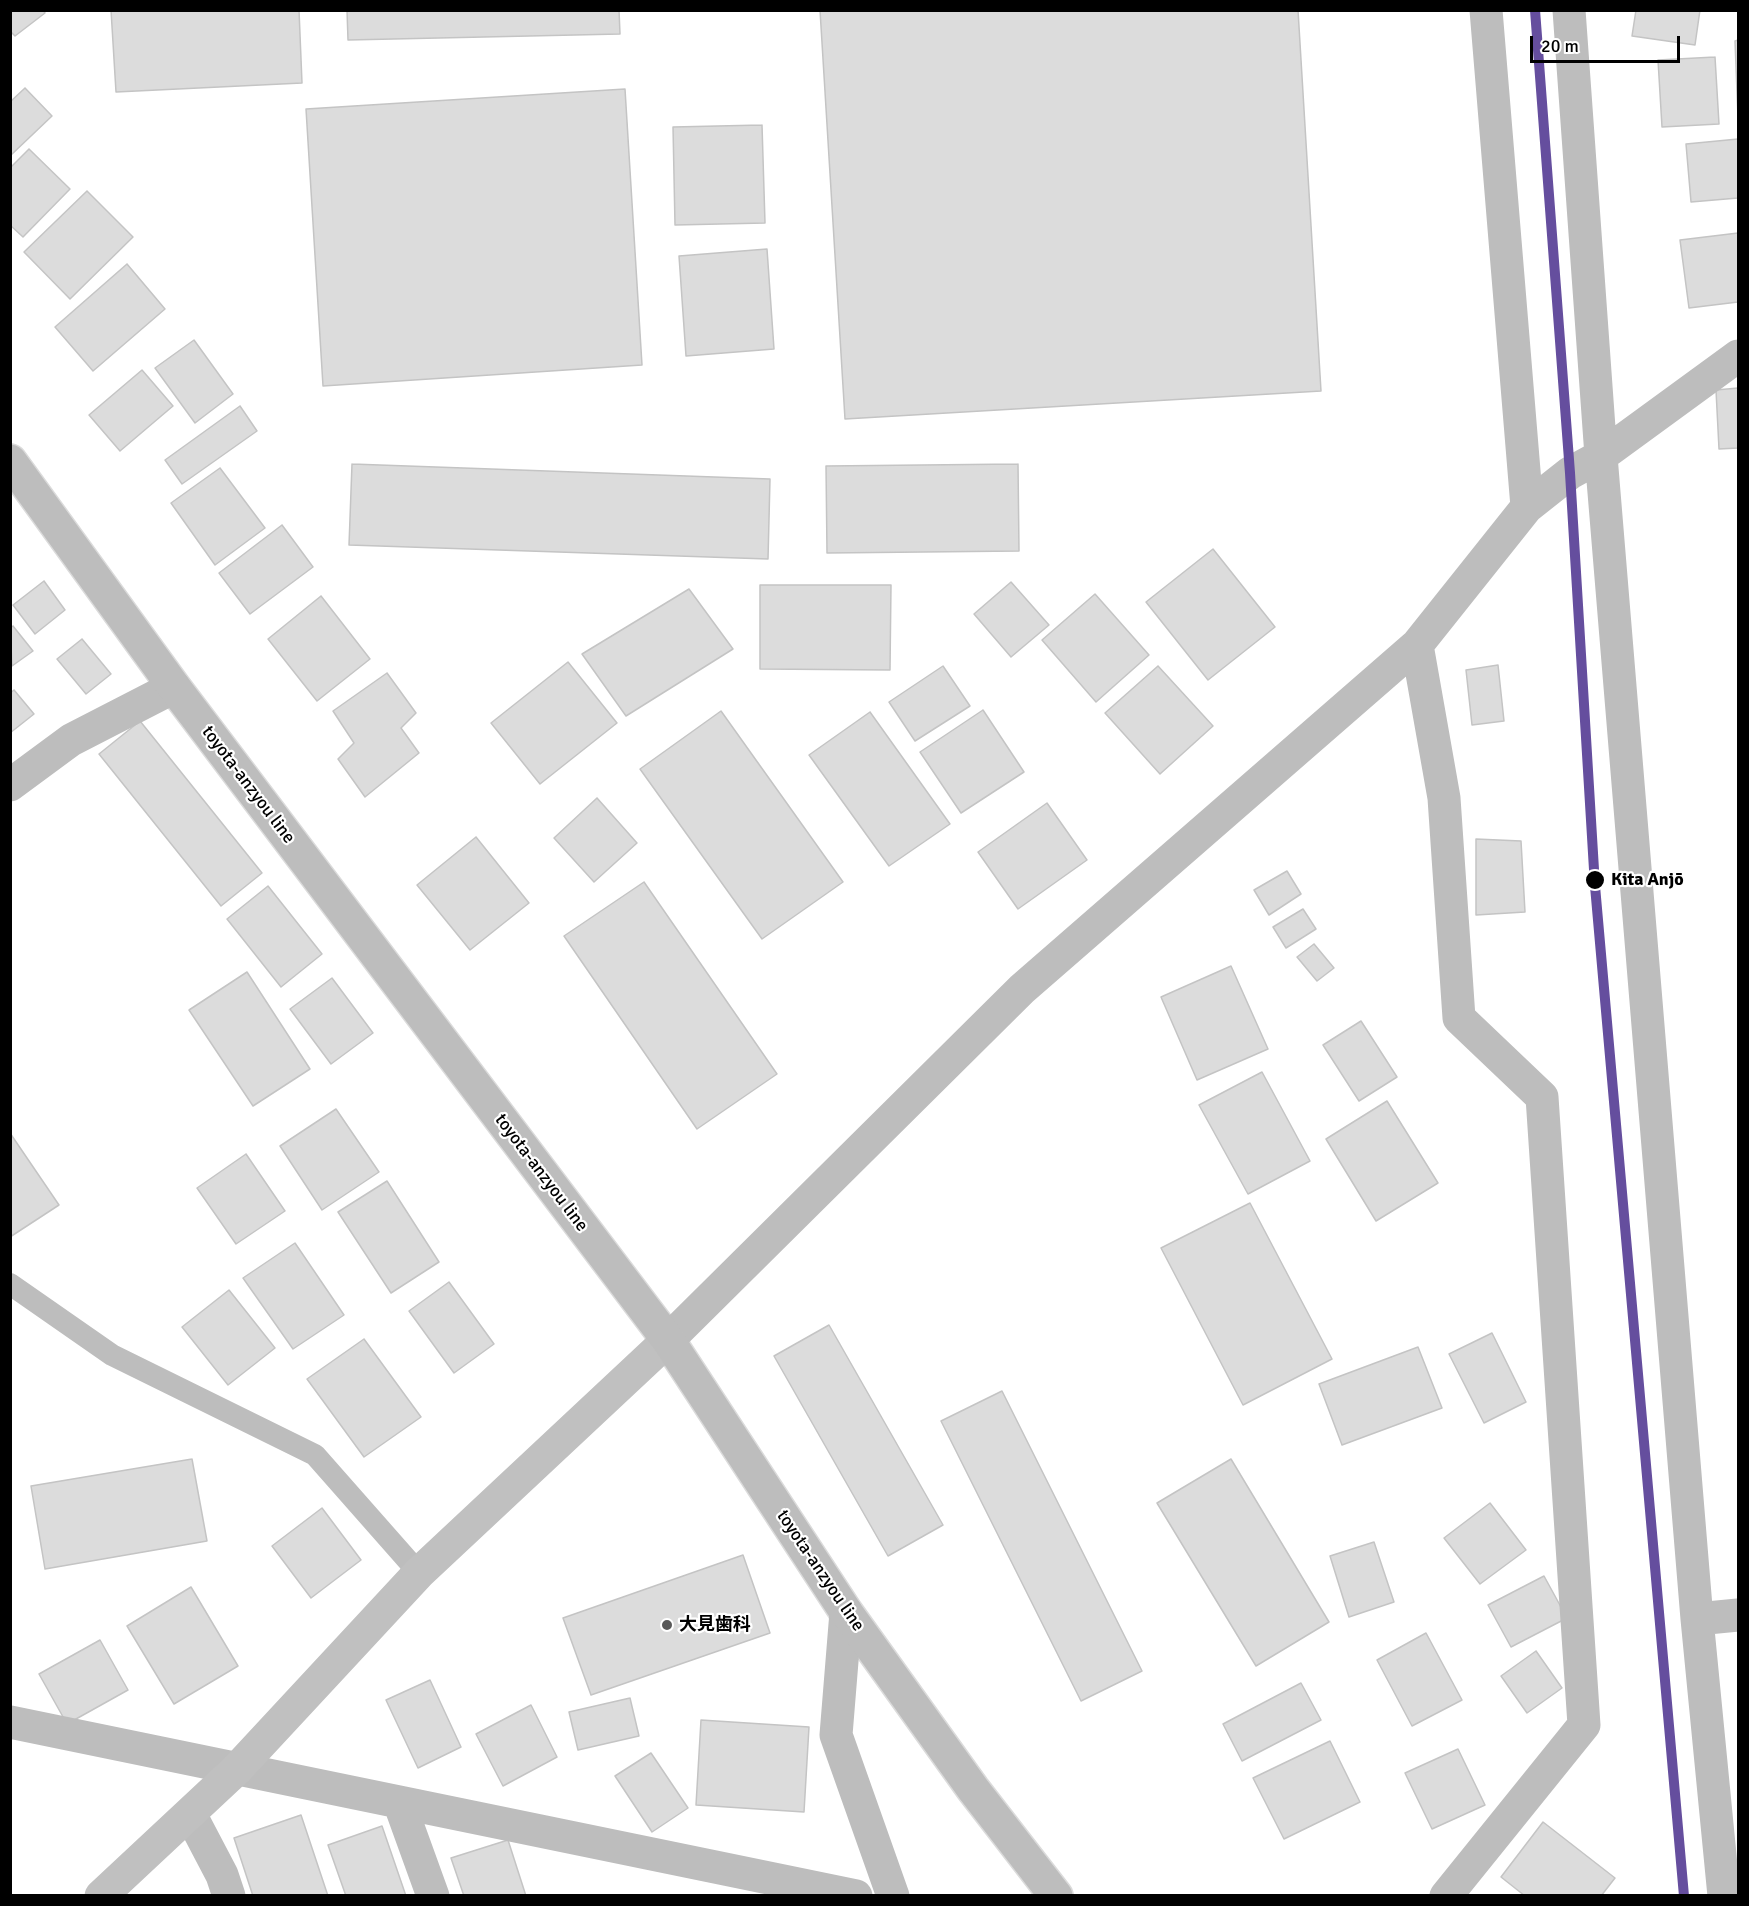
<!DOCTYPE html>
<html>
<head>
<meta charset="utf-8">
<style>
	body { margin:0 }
	#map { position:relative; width:1749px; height:1906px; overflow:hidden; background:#fff; font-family:Signika,sans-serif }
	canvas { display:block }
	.frame { position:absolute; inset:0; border:12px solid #000; pointer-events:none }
	.scale { position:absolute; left:1530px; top:36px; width:150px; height:27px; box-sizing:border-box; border:3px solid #000; border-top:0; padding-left:8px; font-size:18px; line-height:21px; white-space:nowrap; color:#000; -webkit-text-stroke:4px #fff; paint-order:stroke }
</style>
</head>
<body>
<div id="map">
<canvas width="1749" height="1906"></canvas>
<div class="frame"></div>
<div class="scale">20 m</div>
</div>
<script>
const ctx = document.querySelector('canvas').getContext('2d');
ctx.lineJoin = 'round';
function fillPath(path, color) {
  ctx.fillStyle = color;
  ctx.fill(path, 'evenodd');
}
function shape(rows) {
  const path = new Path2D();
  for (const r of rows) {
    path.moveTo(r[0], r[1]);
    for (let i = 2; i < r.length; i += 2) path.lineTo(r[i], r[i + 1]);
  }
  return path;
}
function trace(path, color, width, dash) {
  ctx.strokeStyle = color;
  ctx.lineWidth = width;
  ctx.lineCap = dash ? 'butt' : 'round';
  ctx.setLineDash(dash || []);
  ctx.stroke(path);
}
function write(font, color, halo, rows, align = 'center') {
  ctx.font = font + ' Signika,"Noto Sans JP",sans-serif';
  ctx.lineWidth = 4.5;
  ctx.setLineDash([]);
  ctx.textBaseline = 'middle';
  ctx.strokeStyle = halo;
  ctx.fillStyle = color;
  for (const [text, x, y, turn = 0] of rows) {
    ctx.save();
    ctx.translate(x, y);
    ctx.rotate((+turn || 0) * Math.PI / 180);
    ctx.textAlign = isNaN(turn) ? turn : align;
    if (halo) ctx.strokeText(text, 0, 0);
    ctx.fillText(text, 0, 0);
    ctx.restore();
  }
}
const building = shape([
	[10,10,43,10,45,13,15,36,10,31,10,10],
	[111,10,299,10,302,83,116,92,111,10],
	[347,10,619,10,620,34,348,40,347,10],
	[820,10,1298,10,1321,391,845,419,820,10],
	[1636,10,1700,10,1695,45,1632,36,1636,10],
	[1738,40,1738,118,1735,41,1738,40],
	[1715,57,1719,124,1662,127,1658,60,1715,57],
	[25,88,52,116,10,156,10,102,25,88],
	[625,89,642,365,323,386,306,109,625,89],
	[762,125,765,223,675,225,673,127,762,125],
	[1738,139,1738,198,1691,202,1686,144,1738,139],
	[29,149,70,189,23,237,10,225,10,168,29,149],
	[87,191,133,237,70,299,24,252,87,191],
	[1738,233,1738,302,1689,308,1680,240,1738,233],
	[767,249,774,349,686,356,679,256,767,249],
	[127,264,165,309,93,371,55,327,127,264],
	[194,340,233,394,195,423,155,368,194,340],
	[142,370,173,406,120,451,89,415,142,370],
	[1738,388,1738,448,1719,449,1716,390,1738,388],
	[240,406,257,431,182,484,165,460,240,406],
	[352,464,770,479,768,559,349,545,352,464],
	[1018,464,1019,551,827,553,826,466,1018,464],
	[220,468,265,528,215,565,171,503,220,468],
	[282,525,313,567,250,614,219,573,282,525],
	[1213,549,1275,627,1208,680,1146,602,1213,549],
	[44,581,65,610,35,634,13,605,44,581],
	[1011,582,1049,625,1011,657,974,614,1011,582],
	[760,585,891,585,890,670,760,669,760,585],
	[689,589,733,649,626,716,582,654,689,589],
	[1095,594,1149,655,1096,702,1042,640,1095,594],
	[321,596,370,659,317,701,268,639,321,596],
	[13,626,33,651,12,666,10,628,13,626],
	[82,639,111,674,86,694,57,659,82,639],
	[568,662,617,723,540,784,491,723,568,662],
	[1498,665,1504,721,1472,725,1466,670,1498,665],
	[943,666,970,706,915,741,889,702,943,666],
	[1158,666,1213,726,1160,774,1105,713,1158,666],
	[387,673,416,713,401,728,419,753,365,797,338,759,354,743,333,711,387,673],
	[14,690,34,714,10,733,10,693,14,690],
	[983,710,1024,772,961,813,920,752,983,710],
	[721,711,843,882,762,939,640,769,721,711],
	[870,712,950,824,889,866,809,755,870,712],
	[140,721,262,873,221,906,99,754,140,721],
	[597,798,637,843,594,882,554,838,597,798],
	[1047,803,1087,860,1018,909,978,852,1047,803],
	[476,837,529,903,470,950,417,885,476,837],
	[1476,839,1521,841,1525,912,1476,915,1476,839],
	[1287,871,1301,894,1269,915,1254,890,1287,871],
	[644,882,777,1074,697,1129,564,936,644,882],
	[268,886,322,954,281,987,227,919,268,886],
	[1303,909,1316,929,1286,948,1273,927,1303,909],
	[1314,944,1334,968,1317,981,1297,957,1314,944],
	[1231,966,1268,1049,1197,1080,1161,997,1231,966],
	[247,972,310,1069,253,1106,189,1010,247,972],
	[332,978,373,1033,331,1064,290,1009,332,978],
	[1361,1021,1397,1077,1359,1101,1323,1045,1361,1021],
	[1262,1072,1310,1161,1248,1194,1199,1105,1262,1072],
	[1387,1101,1438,1183,1376,1221,1326,1139,1387,1101],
	[336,1109,379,1172,322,1210,280,1146,336,1109],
	[10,1133,59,1205,10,1237,10,1133],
	[246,1154,285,1211,236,1244,197,1188,246,1154],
	[387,1181,439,1262,391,1293,338,1212,387,1181],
	[1250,1203,1332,1359,1243,1405,1161,1248,1250,1203],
	[295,1243,344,1315,293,1349,243,1278,295,1243],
	[449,1282,494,1344,454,1373,409,1311,449,1282],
	[229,1290,275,1348,228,1385,182,1327,229,1290],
	[829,1325,943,1525,888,1556,774,1356,829,1325],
	[1492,1333,1526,1402,1484,1423,1449,1354,1492,1333],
	[364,1339,421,1417,364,1457,307,1379,364,1339],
	[1418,1347,1442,1408,1342,1445,1319,1384,1418,1347],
	[1002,1391,1142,1671,1081,1701,941,1421,1002,1391],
	[192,1459,207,1541,45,1569,31,1486,192,1459],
	[1231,1459,1329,1622,1256,1666,1157,1503,1231,1459],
	[1490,1503,1526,1550,1480,1584,1444,1538,1490,1503],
	[322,1508,361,1560,311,1598,272,1546,322,1508],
	[1374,1542,1394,1602,1349,1617,1330,1556,1374,1542],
	[743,1555,770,1633,591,1695,563,1618,743,1555],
	[1544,1576,1567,1618,1511,1647,1488,1605,1544,1576],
	[191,1587,238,1666,174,1704,127,1626,191,1587],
	[1426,1633,1462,1700,1412,1726,1377,1660,1426,1633],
	[100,1640,128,1690,67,1724,39,1674,100,1640],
	[1536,1651,1562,1688,1527,1713,1501,1676,1536,1651],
	[430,1680,461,1747,418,1768,386,1700,430,1680],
	[1301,1683,1321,1720,1242,1761,1223,1724,1301,1683],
	[630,1698,639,1736,578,1750,569,1712,630,1698],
	[531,1705,557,1757,503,1786,476,1734,531,1705],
	[701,1720,809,1727,804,1812,696,1805,701,1720],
	[1330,1741,1360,1802,1284,1839,1253,1778,1330,1741],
	[1458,1749,1485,1805,1432,1829,1405,1773,1458,1749],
	[651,1753,688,1808,652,1832,615,1776,651,1753],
	[301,1815,328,1896,253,1896,234,1838,301,1815],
	[1543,1822,1615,1878,1601,1896,1525,1896,1501,1877,1543,1822],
	[382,1826,406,1896,346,1896,328,1845,382,1826],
	[508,1840,526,1896,464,1896,451,1858,508,1840]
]);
const lane = shape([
	[10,1284,112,1355,315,1455,419,1573]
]);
const street = shape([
	[1486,10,1527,507],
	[1569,10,1601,456,1697,1619],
	[1417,645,1444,798,1459,1018,1542,1097,1584,1725,1446,1896],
	[10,785,71,740,174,687],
	[668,1340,1022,989,1417,645,1527,507,1570,473,1601,456,1738,356],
	[846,1612,836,1735,893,1896],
	[10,1722,856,1896],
	[399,1802,433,1896],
	[190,1814,222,1875,229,1896],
	[1724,1896,1697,1619,1738,1615]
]);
const secondary = shape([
	[101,1896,237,1769,419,1573,668,1340]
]);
const primary = shape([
	[10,461,174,687,668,1340,846,1612,973,1789,1056,1896]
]);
const rail1 = shape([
	[1535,10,1570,473,1595,886,1684,1896]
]);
const markers = [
	[1595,880,10,"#000"],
	[667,1625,6,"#595959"]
];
const streetNames = [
	["toyota-anzyou line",248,785,53],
	["toyota-anzyou line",541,1173,53],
	["toyota-anzyou line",820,1571,56]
];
const stopNames = [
	["Kita Anjō",1611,880]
];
const poiNames = [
	["大見歯科",679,1625]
];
fillPath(building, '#dcdcdc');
trace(building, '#c4c4c4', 1.5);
trace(primary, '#dbdbdb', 36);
trace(lane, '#bdbdbd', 22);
trace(street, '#bdbdbd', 33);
trace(secondary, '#c0c0c0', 33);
trace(primary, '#bdbdbd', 33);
trace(rail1, '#654e9e', 10);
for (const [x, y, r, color] of markers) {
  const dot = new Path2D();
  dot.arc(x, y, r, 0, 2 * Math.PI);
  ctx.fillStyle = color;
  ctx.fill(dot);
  trace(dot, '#fff', 2);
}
write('18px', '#000', '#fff', streetNames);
write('bold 18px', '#000', '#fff', stopNames, 'left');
write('bold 18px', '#000', '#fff', poiNames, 'left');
</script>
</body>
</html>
